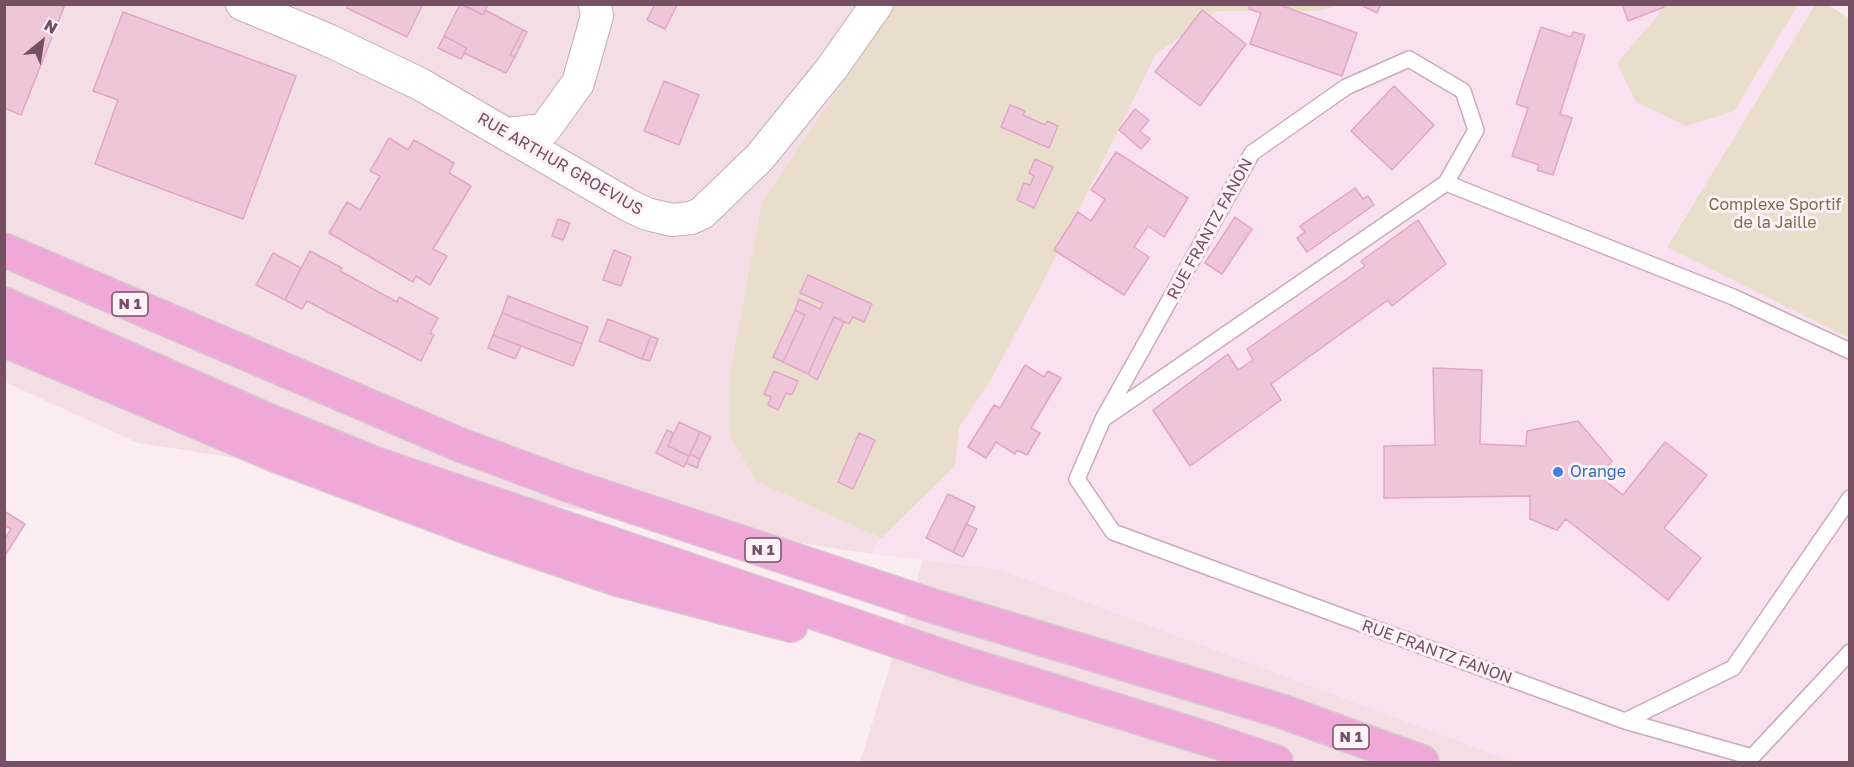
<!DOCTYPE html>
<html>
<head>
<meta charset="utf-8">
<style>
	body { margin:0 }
	#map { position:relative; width:1854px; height:767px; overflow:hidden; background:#fbecf1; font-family:"Golos Text",sans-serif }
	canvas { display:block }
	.frame { position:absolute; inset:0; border:6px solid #755065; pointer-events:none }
	.north { position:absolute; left:12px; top:12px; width:60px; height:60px; -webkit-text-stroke:4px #fef2f6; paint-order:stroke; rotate:30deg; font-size:16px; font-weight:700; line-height:24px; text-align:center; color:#755065 }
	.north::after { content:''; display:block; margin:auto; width:21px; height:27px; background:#755065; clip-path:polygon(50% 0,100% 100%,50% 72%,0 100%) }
</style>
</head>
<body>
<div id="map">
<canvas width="1854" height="767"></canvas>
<div class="frame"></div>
<div class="north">N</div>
</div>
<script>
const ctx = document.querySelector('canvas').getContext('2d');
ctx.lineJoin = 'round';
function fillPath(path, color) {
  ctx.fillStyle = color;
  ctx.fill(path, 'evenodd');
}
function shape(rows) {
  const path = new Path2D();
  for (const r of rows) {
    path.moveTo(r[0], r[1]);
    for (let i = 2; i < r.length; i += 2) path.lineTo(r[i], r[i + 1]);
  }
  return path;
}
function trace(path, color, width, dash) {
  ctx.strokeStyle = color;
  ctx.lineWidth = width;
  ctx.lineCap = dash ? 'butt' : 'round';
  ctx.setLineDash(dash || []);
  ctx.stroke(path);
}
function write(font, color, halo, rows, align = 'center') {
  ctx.font = font + ' "Golos Text",sans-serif';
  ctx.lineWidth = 6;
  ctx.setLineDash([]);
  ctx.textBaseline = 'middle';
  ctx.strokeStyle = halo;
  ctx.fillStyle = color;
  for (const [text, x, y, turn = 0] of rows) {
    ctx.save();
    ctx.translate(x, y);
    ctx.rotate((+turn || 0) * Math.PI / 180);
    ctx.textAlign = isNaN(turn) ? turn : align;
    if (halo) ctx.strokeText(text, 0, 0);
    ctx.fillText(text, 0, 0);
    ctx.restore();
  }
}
const residential = shape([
	[5,5,1160,5,872,554,138,443,5,382],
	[923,560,999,569,1515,762,860,762]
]);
const commercial = shape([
	[1160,5,1815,5,1667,246,1849,338,1849,762,1515,762,999,569,872,554]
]);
const green = shape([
	[895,5,1338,5,1319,11,1217,11,1156,54,1041,286,990,381,959,427,955,466,881,538,756,481,730,436,730,373,762,202],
	[1656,5,1798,5,1734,111,1687,126,1636,102,1617,63,1659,14],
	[1815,5,1828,5,1849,18,1849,338,1667,247]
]);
const building = shape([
	[4,4,57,4,64,7,21,115,4,108,4,4],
	[348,4,423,4,407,37,347,8,348,4],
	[460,4,483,15,485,10,523,30,510,55,515,57,506,73,464,53,467,48,444,36,460,4],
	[462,4,488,4,483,15,462,4],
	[655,4,677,5,665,29,647,20,655,4],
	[1250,4,1277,4,1357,33,1342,76,1250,44,1261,13,1249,9,1250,4],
	[1359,4,1381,4,1377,13,1359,4],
	[1622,4,1663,4,1664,7,1628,21,1622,4],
	[1202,10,1246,44,1200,106,1155,72,1202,10],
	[123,12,296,76,243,219,95,164,118,100,93,91,123,12],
	[1541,27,1571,37,1573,32,1585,35,1560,114,1572,118,1553,175,1537,170,1539,165,1512,156,1528,108,1516,104,1541,27],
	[523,30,527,32,515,57,510,55,523,30],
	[444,36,467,48,461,59,438,48,444,36],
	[664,81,699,95,679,145,644,131,664,81],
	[1394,86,1434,125,1392,170,1351,131,1394,86],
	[1010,105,1025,111,1023,115,1045,125,1047,121,1058,126,1049,148,1001,127,1010,105],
	[1135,109,1149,120,1140,131,1150,139,1141,149,1119,130,1135,109],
	[389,138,408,150,414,140,454,163,449,173,471,186,433,249,447,256,430,285,416,276,413,282,329,233,347,202,360,210,380,176,370,171,389,138],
	[1116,152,1188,198,1164,237,1148,226,1134,247,1149,257,1124,295,1054,250,1078,212,1091,221,1105,199,1091,190,1116,152],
	[1035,159,1053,167,1034,208,1017,200,1024,183,1030,185,1034,176,1029,173,1035,159],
	[1355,188,1363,199,1368,196,1374,205,1307,252,1297,238,1305,232,1300,226,1355,188],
	[1235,217,1252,229,1222,274,1205,263,1235,217],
	[558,219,570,223,563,240,552,236,558,219],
	[1418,220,1446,264,1392,306,1388,300,1271,384,1281,400,1190,466,1153,410,1228,354,1238,370,1253,360,1247,349,1365,266,1361,261,1418,220],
	[614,250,631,257,621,286,603,280,614,250],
	[310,251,342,268,340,271,397,302,399,297,438,318,430,333,434,335,421,361,307,301,302,309,285,300,310,251],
	[273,253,301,268,285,300,256,285,273,253],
	[808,275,872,304,864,322,853,317,849,324,834,317,808,374,783,362,805,315,795,310,799,299,820,309,823,303,800,293,808,275],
	[508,296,588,327,582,344,502,313,508,296],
	[795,310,805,315,783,362,773,357,795,310],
	[502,313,582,344,573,366,493,335,502,313],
	[834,317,844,322,817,380,808,374,834,317],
	[608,319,651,336,642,359,599,341,608,319],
	[493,335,521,346,515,359,488,348,493,335],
	[651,336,658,339,650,361,642,359,651,336],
	[1025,365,1044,377,1048,371,1061,378,1031,428,1040,433,1027,455,1017,450,1015,454,996,442,986,458,968,447,994,405,1000,408,1025,365],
	[1433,368,1482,370,1480,444,1526,446,1527,431,1578,421,1612,461,1600,477,1623,495,1665,442,1707,475,1664,528,1701,558,1668,600,1566,519,1557,530,1530,519,1530,496,1384,498,1384,446,1435,445,1433,368],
	[774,371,798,381,792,395,786,393,778,410,768,405,771,397,764,394,774,371],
	[679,422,700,432,689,456,668,446,679,422],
	[667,430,673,433,668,446,689,456,684,467,656,453,667,430],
	[700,432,711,437,700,459,690,454,700,432],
	[859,433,875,440,853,489,838,482,859,433],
	[690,454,700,459,697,468,686,463,690,454],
	[948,494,975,507,953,552,926,538,948,494],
	[4,511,25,524,4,557,4,540,11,529,4,525,4,511],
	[966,524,977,529,963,557,953,552,966,524]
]);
const lane = shape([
	[1446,183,1733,297,1850,351],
	[1103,419,1446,183,1476,130,1463,91,1409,59,1346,87,1252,153,1103,419,1077,479,1113,532,1625,721,1752,757,1850,652],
	[1625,721,1733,668,1850,498]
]);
const street = shape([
	[242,4,328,40,420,84,628,205,647,214,672,220,691,218,702,213,760,157,832,68,877,4],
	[506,134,544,130,578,83,597,16,595,4]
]);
const highway = shape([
	[4,250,458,444,568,485,933,606,1281,711,1422,762],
	[4,304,265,419,373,463,966,664,1208,739,1276,762],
	[4,340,275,455,491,536,617,579,791,625]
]);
const markers = [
	[1558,472,6,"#3f7fe0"]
];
const shields = [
	[130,304,36],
	[763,550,36],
	[1351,737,36]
];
const shieldNames = [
	["N 1",130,304],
	["N 1",763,550],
	["N 1",1351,737]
];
const streetNames = [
	["RUE ARTHUR GROEVIUS",560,164,30],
	["RUE FRANTZ FANON",1210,229,-61],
	["RUE FRANTZ FANON",1437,652,20]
];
const parkNames = [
	["Complexe Sportif",1775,205],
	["de la Jaille",1775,223]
];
const shopNames = [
	["Orange",1570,472]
];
fillPath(residential, '#f4dee6');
fillPath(commercial, '#fae1f1');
fillPath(green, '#e8decb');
fillPath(building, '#eec5db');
trace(building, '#e0a7c6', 1.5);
trace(lane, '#c8acba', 18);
trace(street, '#c8acba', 34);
trace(highway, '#d6cad1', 36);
trace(lane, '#fff', 15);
trace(street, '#fff', 32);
trace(highway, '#f0a8d8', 33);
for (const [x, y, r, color] of markers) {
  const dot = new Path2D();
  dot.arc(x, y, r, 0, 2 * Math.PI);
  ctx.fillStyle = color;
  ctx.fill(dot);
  trace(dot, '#fef2f6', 2);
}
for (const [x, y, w] of shields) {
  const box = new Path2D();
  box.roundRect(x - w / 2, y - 12, w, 24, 4.5);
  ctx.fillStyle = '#fef2f6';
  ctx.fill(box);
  trace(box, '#755065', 1.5);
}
write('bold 15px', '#755065', null, shieldNames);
write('16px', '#755065', '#fef2f6', streetNames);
write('16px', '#796f49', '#fef2f6', parkNames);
write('16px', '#366cbe', '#fef2f6', shopNames, 'left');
</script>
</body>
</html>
